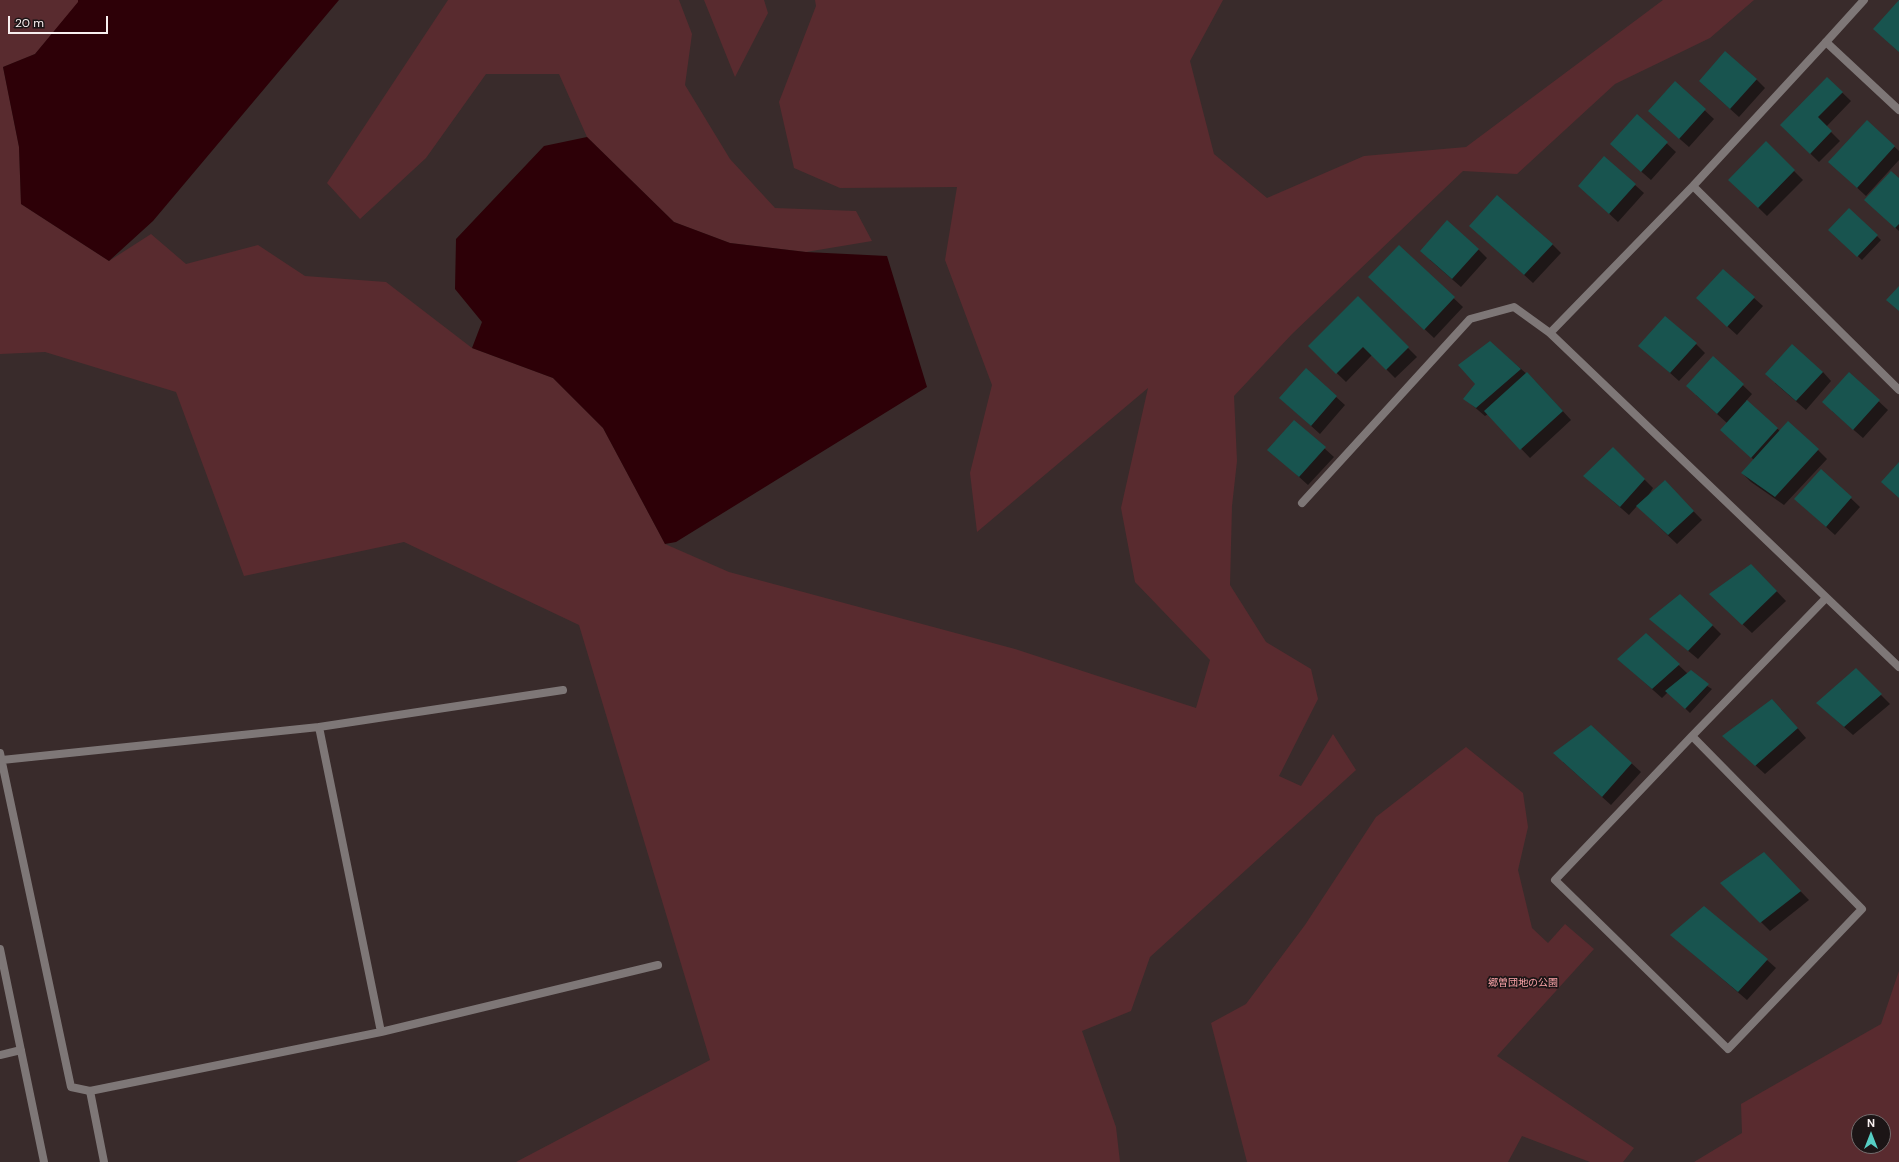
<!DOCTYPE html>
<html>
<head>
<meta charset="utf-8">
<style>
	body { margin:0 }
	#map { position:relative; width:1899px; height:1162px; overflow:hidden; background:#392b2b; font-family:"DM Sans",sans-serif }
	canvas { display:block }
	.north { position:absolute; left:1851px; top:1114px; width:40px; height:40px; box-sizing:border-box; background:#1c1516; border:1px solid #746c6d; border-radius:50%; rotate:0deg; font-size:11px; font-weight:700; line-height:16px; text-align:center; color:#f8efef }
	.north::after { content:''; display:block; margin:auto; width:14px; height:18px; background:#56cec4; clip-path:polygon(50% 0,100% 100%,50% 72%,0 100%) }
	.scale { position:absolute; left:8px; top:16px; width:100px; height:18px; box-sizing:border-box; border:2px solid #f8efef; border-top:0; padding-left:5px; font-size:12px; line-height:14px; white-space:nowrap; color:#f8efef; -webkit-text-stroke:3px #1c1516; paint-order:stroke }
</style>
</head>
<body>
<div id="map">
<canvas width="1899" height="1162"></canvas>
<div class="north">N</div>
<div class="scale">20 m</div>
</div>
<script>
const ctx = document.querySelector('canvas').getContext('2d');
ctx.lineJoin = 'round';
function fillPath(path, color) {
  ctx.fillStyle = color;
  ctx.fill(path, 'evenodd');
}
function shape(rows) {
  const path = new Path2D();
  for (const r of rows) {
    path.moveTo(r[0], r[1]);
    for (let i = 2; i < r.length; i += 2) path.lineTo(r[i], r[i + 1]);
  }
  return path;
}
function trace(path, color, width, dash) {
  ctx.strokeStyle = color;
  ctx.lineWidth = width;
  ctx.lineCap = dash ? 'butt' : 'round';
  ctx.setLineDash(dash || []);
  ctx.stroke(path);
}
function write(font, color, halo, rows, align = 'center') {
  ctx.font = font + ' "DM Sans","Noto Sans JP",sans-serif';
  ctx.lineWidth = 3.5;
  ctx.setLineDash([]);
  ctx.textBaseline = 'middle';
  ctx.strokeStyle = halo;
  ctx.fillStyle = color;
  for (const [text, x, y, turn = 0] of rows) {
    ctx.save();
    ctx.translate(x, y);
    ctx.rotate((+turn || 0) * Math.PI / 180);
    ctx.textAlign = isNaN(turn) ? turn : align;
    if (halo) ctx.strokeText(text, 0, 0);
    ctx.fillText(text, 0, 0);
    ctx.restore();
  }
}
const green = shape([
	[0,0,78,0,79,2,35,54,3,67,19,147,21,204,109,261,151,234,186,264,258,245,305,276,386,282,472,348,553,378,603,428,665,544,729,572,1015,649,1196,708,1210,660,1135,582,1121,508,1148,388,977,532,970,473,992,385,945,260,957,187,840,188,794,168,779,102,816,6,815,0,1223,0,1190,61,1214,154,1267,198,1364,156,1466,147,1663,0,1754,0,1710,38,1615,84,1517,174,1463,171,1292,334,1234,396,1237,461,1232,506,1230,585,1266,642,1311,669,1318,699,1279,776,1301,786,1333,734,1356,770,1150,957,1131,1011,1082,1031,1116,1127,1120,1162,516,1162,710,1060,579,625,404,542,244,576,176,392,45,352,0,354],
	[448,0,679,0,692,34,685,85,730,159,775,208,856,211,872,241,806,252,730,243,674,222,587,137,559,74,486,74,426,158,360,219,327,183],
	[704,0,764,0,768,13,735,77],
	[1466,747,1523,793,1528,827,1518,870,1532,928,1548,943,1565,924,1594,949,1497,1056,1634,1148,1623,1162,1590,1162,1522,1136,1508,1162,1247,1162,1211,1023,1246,1004,1305,925,1376,817],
	[1899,971,1899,1162,1694,1162,1742,1133,1741,1104,1881,1024],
	[1859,1122,1883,1122,1883,1146,1859,1146]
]);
const water = shape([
	[78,0,339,0,153,221,109,261,21,204,19,147,3,67,35,54,78,2],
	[587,137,674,222,730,243,806,252,887,256,927,387,676,542,665,544,603,428,553,378,472,348,482,322,455,289,456,239,544,146]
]);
const shadow = shape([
	[1827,78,1851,101,1826,127,1840,141,1819,162,1781,125],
	[1756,79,1765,88,1739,117,1709,90],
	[1675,83,1714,119,1689,147,1658,120],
	[1637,116,1676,152,1651,180,1620,153],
	[1867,121,1899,151,1899,160,1866,196,1839,171],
	[1766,143,1803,180,1767,216,1730,180],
	[1899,179,1899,231,1865,200],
	[1635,185,1644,193,1618,222,1588,194],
	[1470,226,1552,244,1561,253,1533,283],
	[1830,230,1877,236,1881,240,1862,260],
	[1399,247,1463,307,1434,338,1379,286],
	[1478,249,1487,258,1461,287,1430,260],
	[1358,298,1417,357,1395,378,1372,355,1346,382,1309,346],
	[1754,298,1763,306,1737,335,1706,307],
	[1490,342,1536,382,1571,420,1530,458,1488,414,1485,416,1465,399,1477,384],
	[1696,344,1705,353,1679,381,1649,354],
	[1713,357,1752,394,1746,401,1780,431,1818,450,1827,459,1784,505,1751,482,1742,473,1754,460,1730,438,1727,423,1696,395],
	[1306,370,1345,405,1320,434,1280,398],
	[1823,372,1831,381,1806,410,1775,383],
	[1849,374,1888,410,1863,438,1832,411],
	[1294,421,1334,457,1308,485,1278,458],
	[1613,448,1653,488,1648,496,1664,481,1702,520,1677,544,1637,506,1629,515,1593,484],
	[1821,470,1860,507,1835,535,1805,508],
	[1760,574,1786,601,1752,633,1719,602],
	[1650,619,1712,625,1721,634,1698,659],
	[1646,634,1688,674,1712,689,1690,713,1668,692,1662,698,1618,659],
	[1856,670,1890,704,1853,735,1817,703],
	[1781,709,1806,738,1765,774,1733,745],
	[1591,726,1641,772,1611,805,1563,762],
	[1772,862,1809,900,1770,931,1722,883],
	[1671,935,1767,960,1776,968,1747,1000]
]);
const building = shape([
	[1899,0,1899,52,1873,29],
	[1725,51,1757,79,1730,109,1699,81],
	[1827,77,1843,92,1818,117,1832,131,1810,154,1780,125],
	[1675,81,1706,109,1679,139,1648,111],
	[1637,114,1668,142,1641,172,1610,144],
	[1867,120,1895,146,1857,188,1828,162],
	[1766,141,1795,170,1758,208,1728,180],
	[1604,156,1636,184,1609,214,1578,186],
	[1891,171,1899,178,1899,224,1895,228,1864,200],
	[1497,195,1553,244,1524,275,1469,226],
	[1849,208,1878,235,1857,257,1828,230],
	[1447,220,1479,249,1452,279,1420,251],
	[1399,245,1455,297,1424,330,1368,277],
	[1723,269,1755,297,1727,327,1696,298],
	[1899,286,1899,311,1886,300],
	[1358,296,1409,347,1386,370,1363,347,1336,374,1308,346],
	[1665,316,1697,343,1670,373,1638,346],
	[1490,341,1521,369,1476,408,1463,399,1475,384,1458,365],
	[1792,344,1823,372,1796,401,1765,374],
	[1713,356,1744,384,1717,414,1686,386],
	[1306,368,1337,396,1311,426,1279,398],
	[1527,372,1563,411,1520,450,1484,411],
	[1849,372,1880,400,1853,430,1822,402],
	[1747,400,1778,428,1751,458,1720,430],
	[1294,420,1326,447,1299,477,1267,450],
	[1788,421,1819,449,1775,497,1741,473],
	[1613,447,1645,479,1620,507,1583,476],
	[1899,462,1899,498,1881,482],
	[1821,469,1852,497,1826,527,1794,499],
	[1665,480,1694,511,1668,535,1636,506],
	[1751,564,1777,591,1742,625,1709,594],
	[1680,594,1713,625,1688,651,1649,619],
	[1646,633,1680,664,1652,689,1617,659],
	[1856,668,1882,694,1844,727,1816,703],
	[1691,670,1709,684,1685,709,1665,691],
	[1772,699,1798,728,1755,766,1722,736],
	[1591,725,1632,763,1602,797,1553,753],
	[1764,852,1801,891,1760,923,1720,883],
	[1704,906,1768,959,1738,992,1670,935]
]);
const service = shape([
	[0,949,44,1162],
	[0,1055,21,1050],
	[90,1091,104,1162]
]);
const minor = shape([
	[1693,186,1899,390],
	[1550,333,1693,186,1826,42,1899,110],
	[1302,503,1470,319,1514,307,1550,333,1899,667],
	[319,727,381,1032],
	[1692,736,1862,909,1728,1049,1555,880,1692,736],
	[1692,736,1826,598],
	[0,753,71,1087,90,1091,381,1032,658,965],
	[2,760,319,727,563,690]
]);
const tertiary = shape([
	[1826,42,1864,0]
]);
const parkNames = [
	["郷曽団地の公園",1523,983]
];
fillPath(green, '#592b2f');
fillPath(water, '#2d0007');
fillPath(shadow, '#0007');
fillPath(building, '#18544f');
trace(service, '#7e7777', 8);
trace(minor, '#7e7777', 8);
trace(tertiary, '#7e7777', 8);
write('10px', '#fea5aa', '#1c1516', parkNames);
</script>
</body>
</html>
